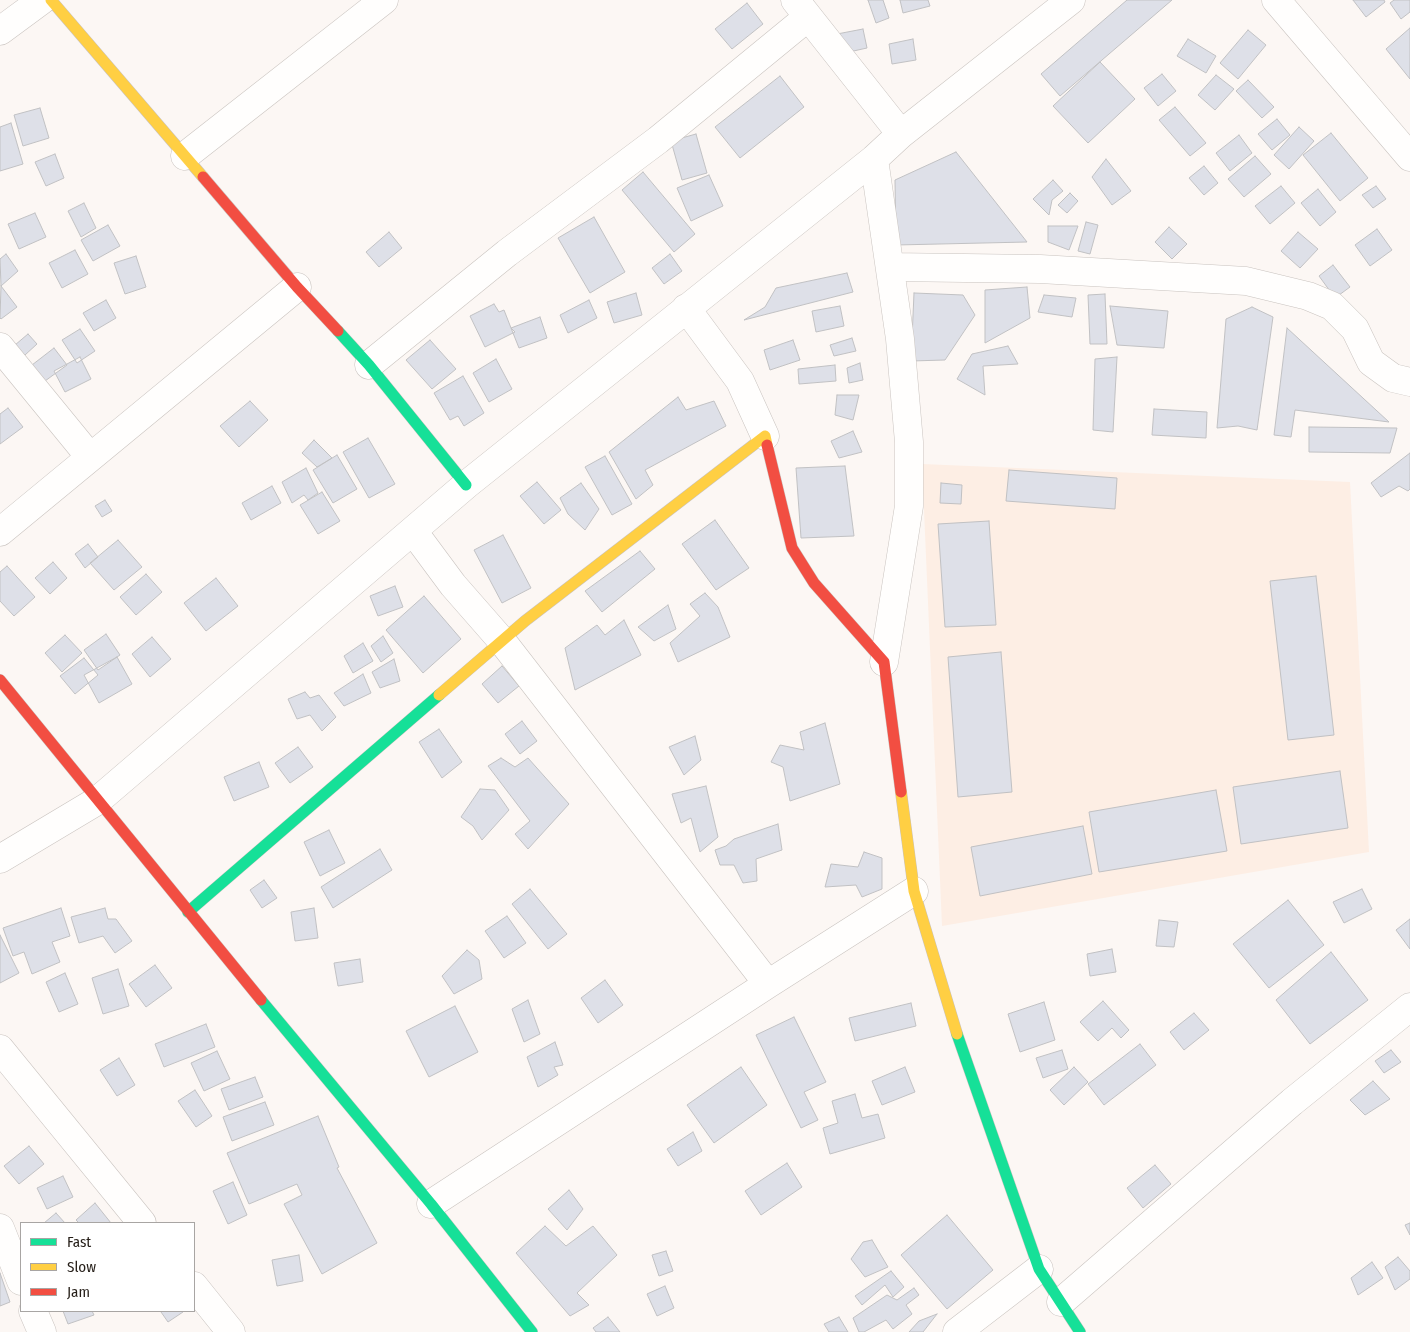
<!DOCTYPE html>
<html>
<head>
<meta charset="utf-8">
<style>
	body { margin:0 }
	#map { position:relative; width:1410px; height:1332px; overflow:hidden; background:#fcf7f4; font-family:"Fira Sans Condensed",sans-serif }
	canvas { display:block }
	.legend { position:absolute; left:20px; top:1222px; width:175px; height:90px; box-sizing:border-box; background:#fff; border:1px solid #a8a5a3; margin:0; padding:6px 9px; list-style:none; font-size:15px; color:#251e18 }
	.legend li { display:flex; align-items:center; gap:10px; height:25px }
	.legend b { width:25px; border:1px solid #a8a5a3 }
</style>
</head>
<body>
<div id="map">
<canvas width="1410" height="1332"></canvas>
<ul class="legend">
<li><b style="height:6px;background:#16e098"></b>Fast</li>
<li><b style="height:6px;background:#ffcf43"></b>Slow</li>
<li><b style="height:6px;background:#f24e42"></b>Jam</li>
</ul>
</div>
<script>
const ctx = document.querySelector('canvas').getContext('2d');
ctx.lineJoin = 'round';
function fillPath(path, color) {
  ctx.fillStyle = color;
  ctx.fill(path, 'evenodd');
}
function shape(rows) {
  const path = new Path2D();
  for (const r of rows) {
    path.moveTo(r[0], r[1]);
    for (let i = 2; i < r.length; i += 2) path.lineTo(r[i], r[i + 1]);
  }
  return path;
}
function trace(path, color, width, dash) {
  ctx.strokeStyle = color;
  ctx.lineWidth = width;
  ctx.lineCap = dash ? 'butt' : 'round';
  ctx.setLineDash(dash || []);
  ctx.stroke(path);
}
const built = shape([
	[922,464,1350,482,1369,852,942,926]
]);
const building = shape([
	[868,0,883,0,889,18,876,23,868,0],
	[900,0,928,0,930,6,903,13,900,0],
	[1127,0,1172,0,1060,96,1041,74,1127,0],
	[1353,0,1384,0,1385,2,1366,17,1353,0],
	[1394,0,1410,0,1410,12,1401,19,1390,3,1394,0],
	[747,3,763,24,732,49,715,29,747,3],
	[1410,28,1410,79,1386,49,1410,28],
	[863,29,867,48,840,54,837,34,863,29],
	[1248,30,1266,45,1238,79,1220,63,1248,30],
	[913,39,916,60,892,64,889,44,913,39],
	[1188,39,1216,56,1206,73,1177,56,1188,39],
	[1100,62,1135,99,1088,143,1053,106,1100,62],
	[1162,74,1176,91,1158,106,1144,88,1162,74],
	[1216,75,1234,89,1215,110,1198,95,1216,75],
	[780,76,804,107,740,158,715,127,780,76],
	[1248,80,1274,107,1262,118,1236,91,1248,80],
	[1175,107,1206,143,1190,156,1159,120,1175,107],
	[40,108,49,138,23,146,14,115,40,108],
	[1277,119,1290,135,1272,150,1258,134,1277,119],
	[11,123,23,164,0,171,0,127,11,123],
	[1299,127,1314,141,1289,169,1274,155,1299,127],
	[1331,133,1368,178,1340,201,1303,155,1331,133],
	[696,134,707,173,682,180,671,141,696,134],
	[1239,135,1252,153,1230,171,1216,153,1239,135],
	[956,152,1027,242,896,245,895,180,956,152],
	[55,154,64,178,46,186,35,162,55,154],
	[1255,156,1271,174,1244,197,1228,179,1255,156],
	[1106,159,1131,191,1112,205,1092,177,1106,159],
	[1204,166,1218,183,1204,195,1189,178,1204,166],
	[643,172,695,234,674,252,622,190,643,172],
	[709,175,723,206,691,221,677,188,709,175],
	[1053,180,1063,191,1052,200,1049,215,1033,199,1053,180],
	[1281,186,1295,203,1270,224,1255,206,1281,186],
	[1376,186,1386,199,1373,208,1362,195,1376,186],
	[1318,189,1336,212,1320,226,1301,203,1318,189],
	[1070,193,1078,201,1067,213,1058,205,1070,193],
	[84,203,96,228,81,237,68,211,84,203],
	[35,213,46,237,19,249,8,224,35,213],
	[594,217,625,272,590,293,558,238,594,217],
	[1086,222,1098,225,1090,254,1078,251,1086,222],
	[108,225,120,246,93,261,81,240,108,225],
	[1048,226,1078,226,1069,250,1048,242,1048,226],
	[1169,227,1187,244,1172,259,1155,242,1169,227],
	[1377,229,1392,250,1370,266,1355,245,1377,229],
	[389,232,402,248,379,267,366,252,389,232],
	[1298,232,1318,249,1300,268,1281,251,1298,232],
	[75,250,88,274,62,288,49,263,75,250],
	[6,254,18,271,1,286,0,259,6,254],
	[670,254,682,271,664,284,652,268,670,254],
	[136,256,146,287,125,294,114,263,136,256],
	[1333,265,1350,287,1335,298,1319,276,1333,265],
	[847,273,853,292,744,320,765,307,776,288,847,273],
	[1,286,17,307,1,319,0,318,1,286],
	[1027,287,1030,318,985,343,985,290,1027,287],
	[636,293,642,315,614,323,607,302,636,293],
	[914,293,963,295,975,315,945,360,911,361,914,293],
	[1105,294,1107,344,1090,344,1088,295,1105,294],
	[1044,295,1076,298,1072,317,1038,312,1044,295],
	[106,300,116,318,94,331,83,313,106,300],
	[589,300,597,318,568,333,560,315,589,300],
	[494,304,499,312,504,310,511,328,515,332,485,347,470,316,494,304],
	[840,306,844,326,816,332,812,311,840,306],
	[1110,306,1168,311,1164,348,1117,345,1110,306],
	[1252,307,1273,317,1257,430,1238,426,1217,428,1226,319,1252,307],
	[540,317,547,338,519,348,511,328,540,317],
	[1287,328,1389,422,1295,410,1291,437,1274,435,1287,328],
	[80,329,95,351,77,363,62,340,80,329],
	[28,334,37,344,25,355,15,345,28,334],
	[852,338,856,351,834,356,830,345,852,338],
	[430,340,456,369,432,389,406,360,430,340],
	[793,340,800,360,770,370,764,350,793,340],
	[1008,346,1018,364,983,366,985,395,957,379,972,354,1008,346],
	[54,348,67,365,45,381,32,365,54,348],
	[80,357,91,379,65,392,54,371,80,357],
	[1117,357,1113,432,1093,430,1095,359,1117,357],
	[496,359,512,389,489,402,473,373,496,359],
	[860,363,863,380,849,383,847,368,860,363],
	[835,365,836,381,799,384,798,369,835,365],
	[463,376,484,413,464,426,458,416,450,420,434,393,463,376],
	[837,395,859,395,853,420,835,415,837,395],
	[678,397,686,410,714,401,726,426,645,470,653,485,636,499,609,452,678,397],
	[250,401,268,420,239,447,220,426,250,401],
	[8,408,23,427,0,444,0,414,8,408],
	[1154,409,1207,412,1206,438,1152,435,1154,409],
	[1309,427,1397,428,1390,453,1309,452,1309,427],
	[853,431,862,452,839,458,831,441,853,431],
	[368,438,395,484,369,498,343,452,368,438],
	[314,440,332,458,317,467,302,453,314,440],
	[1410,453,1410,489,1408,491,1399,486,1381,497,1371,483,1410,453],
	[337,455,357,489,333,503,313,470,337,455],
	[605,456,632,504,612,515,585,467,605,456],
	[845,466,854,536,801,538,796,468,845,466],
	[306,468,318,493,308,500,304,495,292,503,282,482,306,468],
	[1009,470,1117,478,1115,509,1006,501,1009,470],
	[537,482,561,510,544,524,520,496,537,482],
	[581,483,599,509,585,530,568,514,560,498,581,483],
	[941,483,962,485,961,504,940,503,941,483],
	[272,486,281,503,251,520,242,503,272,486],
	[322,492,340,521,318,534,300,505,322,492],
	[105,500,112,511,102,517,95,506,105,500],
	[715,520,749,568,716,590,682,544,715,520],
	[989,521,996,625,945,627,938,524,989,521],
	[503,535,531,588,502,603,474,550,503,535],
	[118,540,142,567,114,590,90,563,118,540],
	[88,544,98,557,85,568,75,554,88,544],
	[640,551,655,569,602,612,585,591,640,551],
	[53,562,67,578,50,594,35,578,53,562],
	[7,566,35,597,14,616,0,601,0,572,7,566],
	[146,574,162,592,136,615,120,597,146,574],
	[1316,576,1334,735,1288,740,1270,581,1316,576],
	[216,578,238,606,206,631,184,603,216,578],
	[395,586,403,607,378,616,370,596,395,586],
	[705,593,718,607,730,637,678,662,670,643,700,616,690,604,705,593],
	[424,596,461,639,423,673,386,630,424,596],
	[668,605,676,629,654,641,638,627,668,605],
	[624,620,641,655,575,690,565,648,597,625,605,635,624,620],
	[106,634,120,655,98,670,84,650,106,634],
	[65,635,82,653,62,672,45,653,65,635],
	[383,636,393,653,381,662,371,646,383,636],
	[152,637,171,659,150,677,132,654,152,637],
	[363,643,373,661,353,673,344,656,363,643],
	[1001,652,1012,792,958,797,948,657,1001,652],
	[117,657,132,684,99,703,84,675,117,657],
	[84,658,98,675,75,694,60,676,84,658],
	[394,659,400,681,380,688,372,672,394,659],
	[502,666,519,686,498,703,482,684,502,666],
	[363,674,371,693,344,706,334,693,363,674],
	[305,692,310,698,319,695,336,717,322,731,310,715,297,719,288,699,305,692],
	[522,721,537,741,520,754,505,734,522,721],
	[825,723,840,784,790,801,783,767,771,762,780,745,804,750,800,732,825,723],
	[439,729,462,762,442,778,419,742,439,729],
	[695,736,701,760,684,775,669,747,695,736],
	[298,747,313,767,290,783,275,763,298,747],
	[501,758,515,767,528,758,569,804,528,849,515,834,530,821,488,766,501,758],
	[259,762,269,787,234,801,224,777,259,762],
	[1340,771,1348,828,1241,844,1233,787,1340,771],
	[706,786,718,837,700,852,691,818,681,823,672,794,706,786],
	[480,789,495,790,509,810,482,840,473,826,461,817,480,789],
	[1216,790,1227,851,1099,872,1089,812,1216,790],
	[778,824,782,850,756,859,757,881,743,883,734,865,720,865,715,850,726,846,734,839,778,824],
	[1083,826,1092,874,980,896,971,847,1083,826],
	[329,830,345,863,320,876,304,842,329,830],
	[380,849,392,870,333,908,321,887,380,849],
	[864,852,882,858,882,889,862,897,856,885,825,887,831,864,858,867,864,852],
	[264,880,277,898,262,908,250,890,264,880],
	[530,889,567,934,548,949,512,904,530,889],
	[1362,889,1372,909,1344,923,1333,902,1362,889],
	[1288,900,1324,945,1269,988,1233,944,1288,900],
	[61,908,70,936,52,942,60,962,32,974,24,952,13,956,3,928,61,908],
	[105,908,108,919,116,919,132,941,115,953,103,936,79,943,71,917,105,908],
	[314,908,318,938,295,941,291,912,314,908],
	[507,916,526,943,504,958,485,931,507,916],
	[1410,919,1410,949,1396,930,1410,919],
	[1159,920,1178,922,1174,947,1156,946,1159,920],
	[0,935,19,973,0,983,0,935],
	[1112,949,1116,972,1090,976,1087,954,1112,949],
	[467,950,479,960,482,979,454,994,442,976,467,950],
	[1331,952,1368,1000,1310,1044,1276,1000,1331,952],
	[360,959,363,982,338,986,334,963,360,959],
	[155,965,172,988,146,1007,129,984,155,965],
	[118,969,129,1006,103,1014,92,978,118,969],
	[65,973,78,1004,59,1012,46,982,65,973],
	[605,980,623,1005,598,1023,581,998,605,980],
	[528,1000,540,1034,524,1042,512,1009,528,1000],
	[1103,1001,1129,1030,1121,1038,1112,1028,1098,1041,1080,1022,1103,1001],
	[1044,1002,1055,1040,1020,1052,1008,1014,1044,1002],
	[911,1003,916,1026,855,1041,849,1018,911,1003],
	[455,1006,478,1052,429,1077,406,1031,455,1006],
	[1194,1013,1209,1030,1184,1050,1170,1032,1194,1013],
	[794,1017,826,1082,804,1092,818,1120,801,1128,756,1035,794,1017],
	[206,1024,215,1047,164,1067,155,1044,206,1024],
	[555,1042,563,1065,554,1067,558,1075,538,1087,527,1057,555,1042],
	[1140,1044,1156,1065,1104,1105,1088,1084,1140,1044],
	[1062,1050,1068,1069,1043,1078,1036,1058,1062,1050],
	[1391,1050,1401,1062,1384,1073,1375,1061,1391,1050],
	[217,1051,230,1079,204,1091,191,1063,217,1051],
	[119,1058,135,1085,117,1096,100,1070,119,1058],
	[741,1067,767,1105,714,1143,687,1105,741,1067],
	[905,1067,915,1092,882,1105,872,1081,905,1067],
	[1074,1067,1088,1082,1064,1105,1050,1090,1074,1067],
	[255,1077,263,1097,229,1110,221,1089,255,1077],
	[1373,1081,1390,1099,1365,1115,1350,1100,1373,1081],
	[195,1090,212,1116,196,1127,178,1101,195,1090],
	[855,1094,862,1118,878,1114,885,1138,830,1154,823,1128,838,1123,832,1101,855,1094],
	[265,1102,274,1125,232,1141,223,1117,265,1102],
	[318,1116,339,1167,337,1168,377,1243,322,1274,284,1204,302,1195,297,1184,249,1204,227,1153,318,1116],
	[693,1132,702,1151,678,1166,667,1149,693,1132],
	[29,1146,44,1164,19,1184,4,1166,29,1146],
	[787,1163,802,1187,761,1215,745,1191,787,1163],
	[1155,1165,1171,1184,1143,1208,1127,1188,1155,1165],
	[63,1176,73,1197,47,1209,37,1188,63,1176],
	[233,1182,247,1215,228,1224,213,1191,233,1182],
	[569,1190,583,1209,567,1230,548,1209,569,1190],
	[95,1203,111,1223,79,1223,76,1220,95,1203],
	[56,1213,65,1223,44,1223,56,1213],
	[947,1215,993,1270,947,1309,901,1255,947,1215],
	[1410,1223,1410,1235,1405,1225,1410,1223],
	[545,1226,566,1246,593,1226,617,1255,577,1293,589,1305,570,1316,516,1253,545,1226],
	[872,1240,888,1267,865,1277,851,1259,863,1242,872,1240],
	[666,1251,673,1271,659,1276,652,1255,666,1251],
	[299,1255,303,1281,277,1286,272,1260,299,1255],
	[1398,1257,1410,1271,1410,1279,1395,1290,1385,1267,1398,1257],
	[1372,1262,1383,1278,1358,1295,1351,1278,1372,1262],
	[891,1271,904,1287,893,1297,885,1285,862,1305,855,1296,891,1271],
	[0,1273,10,1302,0,1306,0,1273],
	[665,1286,674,1308,657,1316,647,1294,665,1286],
	[914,1288,919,1295,906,1305,912,1314,893,1329,886,1320,864,1332,859,1332,853,1318,887,1295,897,1300,914,1288],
	[63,1311,92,1311,94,1315,68,1324,63,1311],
	[162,1311,182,1311,183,1312,168,1322,161,1312,162,1311],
	[937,1314,923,1332,909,1332,919,1321,937,1314],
	[608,1317,620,1332,596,1332,593,1328,608,1317],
	[839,1317,848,1332,829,1332,824,1324,839,1317]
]);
const street = shape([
	[795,0,901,134],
	[1276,0,1410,157],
	[0,31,42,0],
	[185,156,384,0],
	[874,159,900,339,909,442,909,506,884,662],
	[890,267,1040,269,1246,281,1308,296,1332,306,1355,329,1371,362,1393,378,1410,382],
	[686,308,740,381,765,436],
	[0,347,90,457],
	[369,365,507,253,658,140,808,17],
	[413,531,453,585,502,641,768,984],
	[0,532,297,287],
	[0,859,97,801,466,485,874,159,901,134,1071,0],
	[0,1049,142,1223],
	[431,1204,768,984,914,891],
	[0,1228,21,1281],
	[194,1286,231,1332],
	[1061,1302,1292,1102,1410,1007],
	[33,1311,42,1332],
	[957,1332,1039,1269]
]);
const fast = shape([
	[338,331,369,365,466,485],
	[188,912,439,695],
	[261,1000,431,1204,532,1332],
	[957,1034,1039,1269,1080,1332]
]);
const slow = shape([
	[51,0,203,177],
	[439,695,525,621,765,436,767,445],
	[901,792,914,891,957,1034]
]);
const jam = shape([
	[203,177,297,287,338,331],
	[767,445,792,548,814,583,884,662,901,792],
	[0,680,261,1000]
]);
fillPath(built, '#fdeee4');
fillPath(building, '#dee0e8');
trace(building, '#c1c1c3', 1);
trace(street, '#c9c3bf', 29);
trace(fast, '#c9c3bf', 12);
trace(slow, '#c9c3bf', 12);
trace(jam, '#c9c3bf', 12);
trace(street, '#fffefd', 28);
trace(fast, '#16e098', 11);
trace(slow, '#ffcf43', 11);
trace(jam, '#f24e42', 11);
</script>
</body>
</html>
